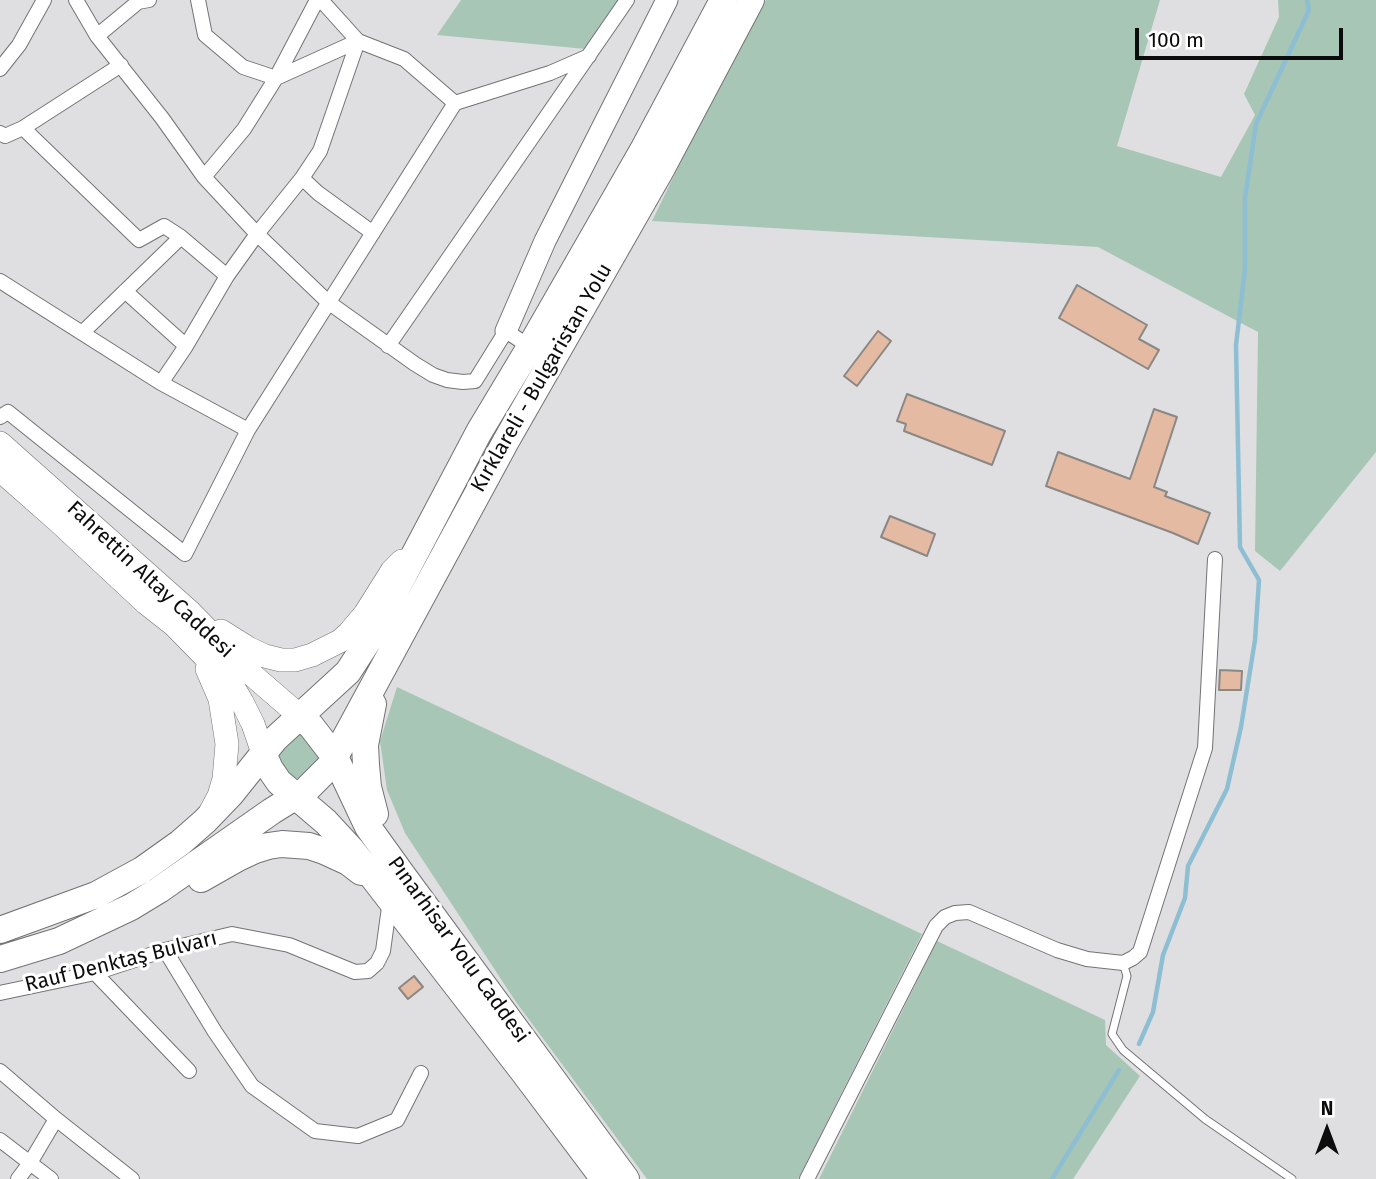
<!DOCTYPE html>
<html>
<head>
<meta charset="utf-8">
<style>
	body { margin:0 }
	#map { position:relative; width:1376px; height:1179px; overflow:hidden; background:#dfdfe2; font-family:"Fira Sans",sans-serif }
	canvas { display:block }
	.north { position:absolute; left:1292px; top:1095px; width:70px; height:70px; -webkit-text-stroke:5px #fff; paint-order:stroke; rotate:0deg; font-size:19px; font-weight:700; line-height:28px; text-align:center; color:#0c0c0d }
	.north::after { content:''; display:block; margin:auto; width:24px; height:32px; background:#0c0c0d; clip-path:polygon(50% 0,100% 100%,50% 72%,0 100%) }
	.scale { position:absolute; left:1135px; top:28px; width:208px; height:32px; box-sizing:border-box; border:4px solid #0c0c0d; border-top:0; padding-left:9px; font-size:21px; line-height:24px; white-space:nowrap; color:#0c0c0d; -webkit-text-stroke:5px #fff; paint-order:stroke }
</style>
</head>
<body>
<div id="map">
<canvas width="1376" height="1179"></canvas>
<div class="north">N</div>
<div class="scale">100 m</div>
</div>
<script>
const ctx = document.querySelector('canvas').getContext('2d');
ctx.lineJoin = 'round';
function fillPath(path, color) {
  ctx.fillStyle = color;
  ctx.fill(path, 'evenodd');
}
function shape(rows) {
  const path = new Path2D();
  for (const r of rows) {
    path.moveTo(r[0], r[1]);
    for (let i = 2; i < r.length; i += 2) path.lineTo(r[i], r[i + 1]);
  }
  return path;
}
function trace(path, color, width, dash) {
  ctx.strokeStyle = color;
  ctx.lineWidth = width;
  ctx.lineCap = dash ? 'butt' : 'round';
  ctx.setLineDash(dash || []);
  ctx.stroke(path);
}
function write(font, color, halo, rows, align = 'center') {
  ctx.font = font + ' "Fira Sans",sans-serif';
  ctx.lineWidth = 6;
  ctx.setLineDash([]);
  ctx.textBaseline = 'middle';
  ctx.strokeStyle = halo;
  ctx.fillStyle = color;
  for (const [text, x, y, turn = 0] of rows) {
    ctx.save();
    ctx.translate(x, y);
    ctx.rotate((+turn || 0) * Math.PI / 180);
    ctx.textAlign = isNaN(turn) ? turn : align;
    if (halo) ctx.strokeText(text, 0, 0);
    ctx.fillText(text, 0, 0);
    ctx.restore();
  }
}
const green = shape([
	[461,0,621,0,586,49,437,35],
	[766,0,1160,0,1117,146,1221,177,1255,115,1244,94,1279,17,1278,0,1376,0,1376,452,1280,571,1255,551,1258,332,1098,247,652,221,721,79],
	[397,687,922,934,798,1179,647,1179,516,1002,405,833,387,790,380,741],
	[297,733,305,734,321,759,299,779,285,775,276,750],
	[937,941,1105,1020,1106,1045,1140,1076,1073,1179,819,1179]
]);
const stream = shape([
	[1139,1044,1153,1012,1163,955,1185,898,1188,866,1227,789,1241,727,1255,640,1259,580,1240,547,1236,345,1245,269,1245,198,1256,124,1309,10,1307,0],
	[1052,1179,1119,1070]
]);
const building = shape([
	[1077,285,1147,325,1139,339,1159,350,1148,369,1059,318,1077,285],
	[878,331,891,341,857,386,844,376,878,331],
	[907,394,1005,431,992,465,904,431,906,424,897,421,907,394],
	[1154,409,1177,417,1154,487,1167,492,1165,496,1210,513,1198,544,1173,533,1046,486,1058,452,1130,479,1154,409],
	[890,516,935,534,927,556,881,537,890,516],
	[1220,670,1242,671,1241,690,1219,690,1220,670],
	[414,976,423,987,408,999,399,988,414,976]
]);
const lane = shape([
	[1123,963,1127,976,1112,1034,1123,1050,1205,1119,1292,1179]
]);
const street = shape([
	[76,0,97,36,162,118,204,177,257,234,328,302,415,364,433,375,447,380,463,382,475,381,506,331,530,347],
	[198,0,205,35,243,67,276,78,358,41,404,59,455,103,550,73,589,56],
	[97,36,138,2,149,0],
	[0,69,19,45,44,0],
	[23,128,139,240,164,226,181,237,227,276],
	[0,133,5,136,23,128,121,65],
	[204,177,244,129,276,78,317,0],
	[302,178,318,193,373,233],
	[0,281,161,383,248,430],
	[125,291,186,346],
	[82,333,181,237],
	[388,346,627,0],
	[161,383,186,346,227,276,257,234,302,178,320,151,358,41,321,0],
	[0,417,8,412,185,554,248,430,455,103],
	[165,950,215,1032,252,1086,315,1131,358,1136,397,1120,421,1073],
	[95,973,189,1071],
	[0,993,95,973,165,950,232,934,289,945,355,972,368,971,377,963,383,951,390,900],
	[0,1071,56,1119,132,1179],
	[0,1140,51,1179],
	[18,1179,30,1163,56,1119],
	[807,1179,936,926,945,917,955,913,969,912,1057,950,1087,959,1123,963,1133,958,1140,952,1205,748,1215,559]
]);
const secondary = shape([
	[506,331,545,241,667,0]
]);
const primary = shape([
	[0,443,189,611,250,673,301,717],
	[0,470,58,521,146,603,174,625,217,669,235,690,242,702,253,724,263,753],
	[221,631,248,648,265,656,281,660,295,660,312,655,340,641,349,633,365,614,392,571,402,561],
	[207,669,220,699,227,744,224,779,219,796,211,811]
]);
const highway = shape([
	[373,704,365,745,366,765,368,787,375,814],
	[301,717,311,726,335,757,368,827,401,873,626,1179],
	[263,753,270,769,279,782,326,822,351,849,522,1070,604,1179],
	[201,879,238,858,255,850,268,846,282,844,309,846,324,851,348,862,361,872],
	[0,930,96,895,142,870,180,843,205,821,231,794,275,739,348,672,372,635,479,432,530,347,643,150,723,0],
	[0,959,59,941,131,907,159,890,272,811,306,790,330,766,506,441,662,168,751,0]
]);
const streetNames = [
	["Kırklareli - Bulgaristan Yolu",542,378,-60],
	["Fahrettin Altay Caddesi",150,580,43],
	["Pınarhisar Yolu Caddesi",458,950,54],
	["Rauf Denktaş Bulvarı",121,962,-14]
];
fillPath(green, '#a8c6b6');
trace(stream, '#8ebed2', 4.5);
fillPath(building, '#e4bba2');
trace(building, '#8a8785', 2);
trace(lane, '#737376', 9);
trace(street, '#737376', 16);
trace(secondary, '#737376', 23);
trace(primary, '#737376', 24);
trace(highway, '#737376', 28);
trace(lane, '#fff', 7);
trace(street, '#fff', 14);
trace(secondary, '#fff', 21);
trace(primary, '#fff', 23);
trace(highway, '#fff', 26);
write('21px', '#0c0c0d', '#fff', streetNames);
</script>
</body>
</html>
